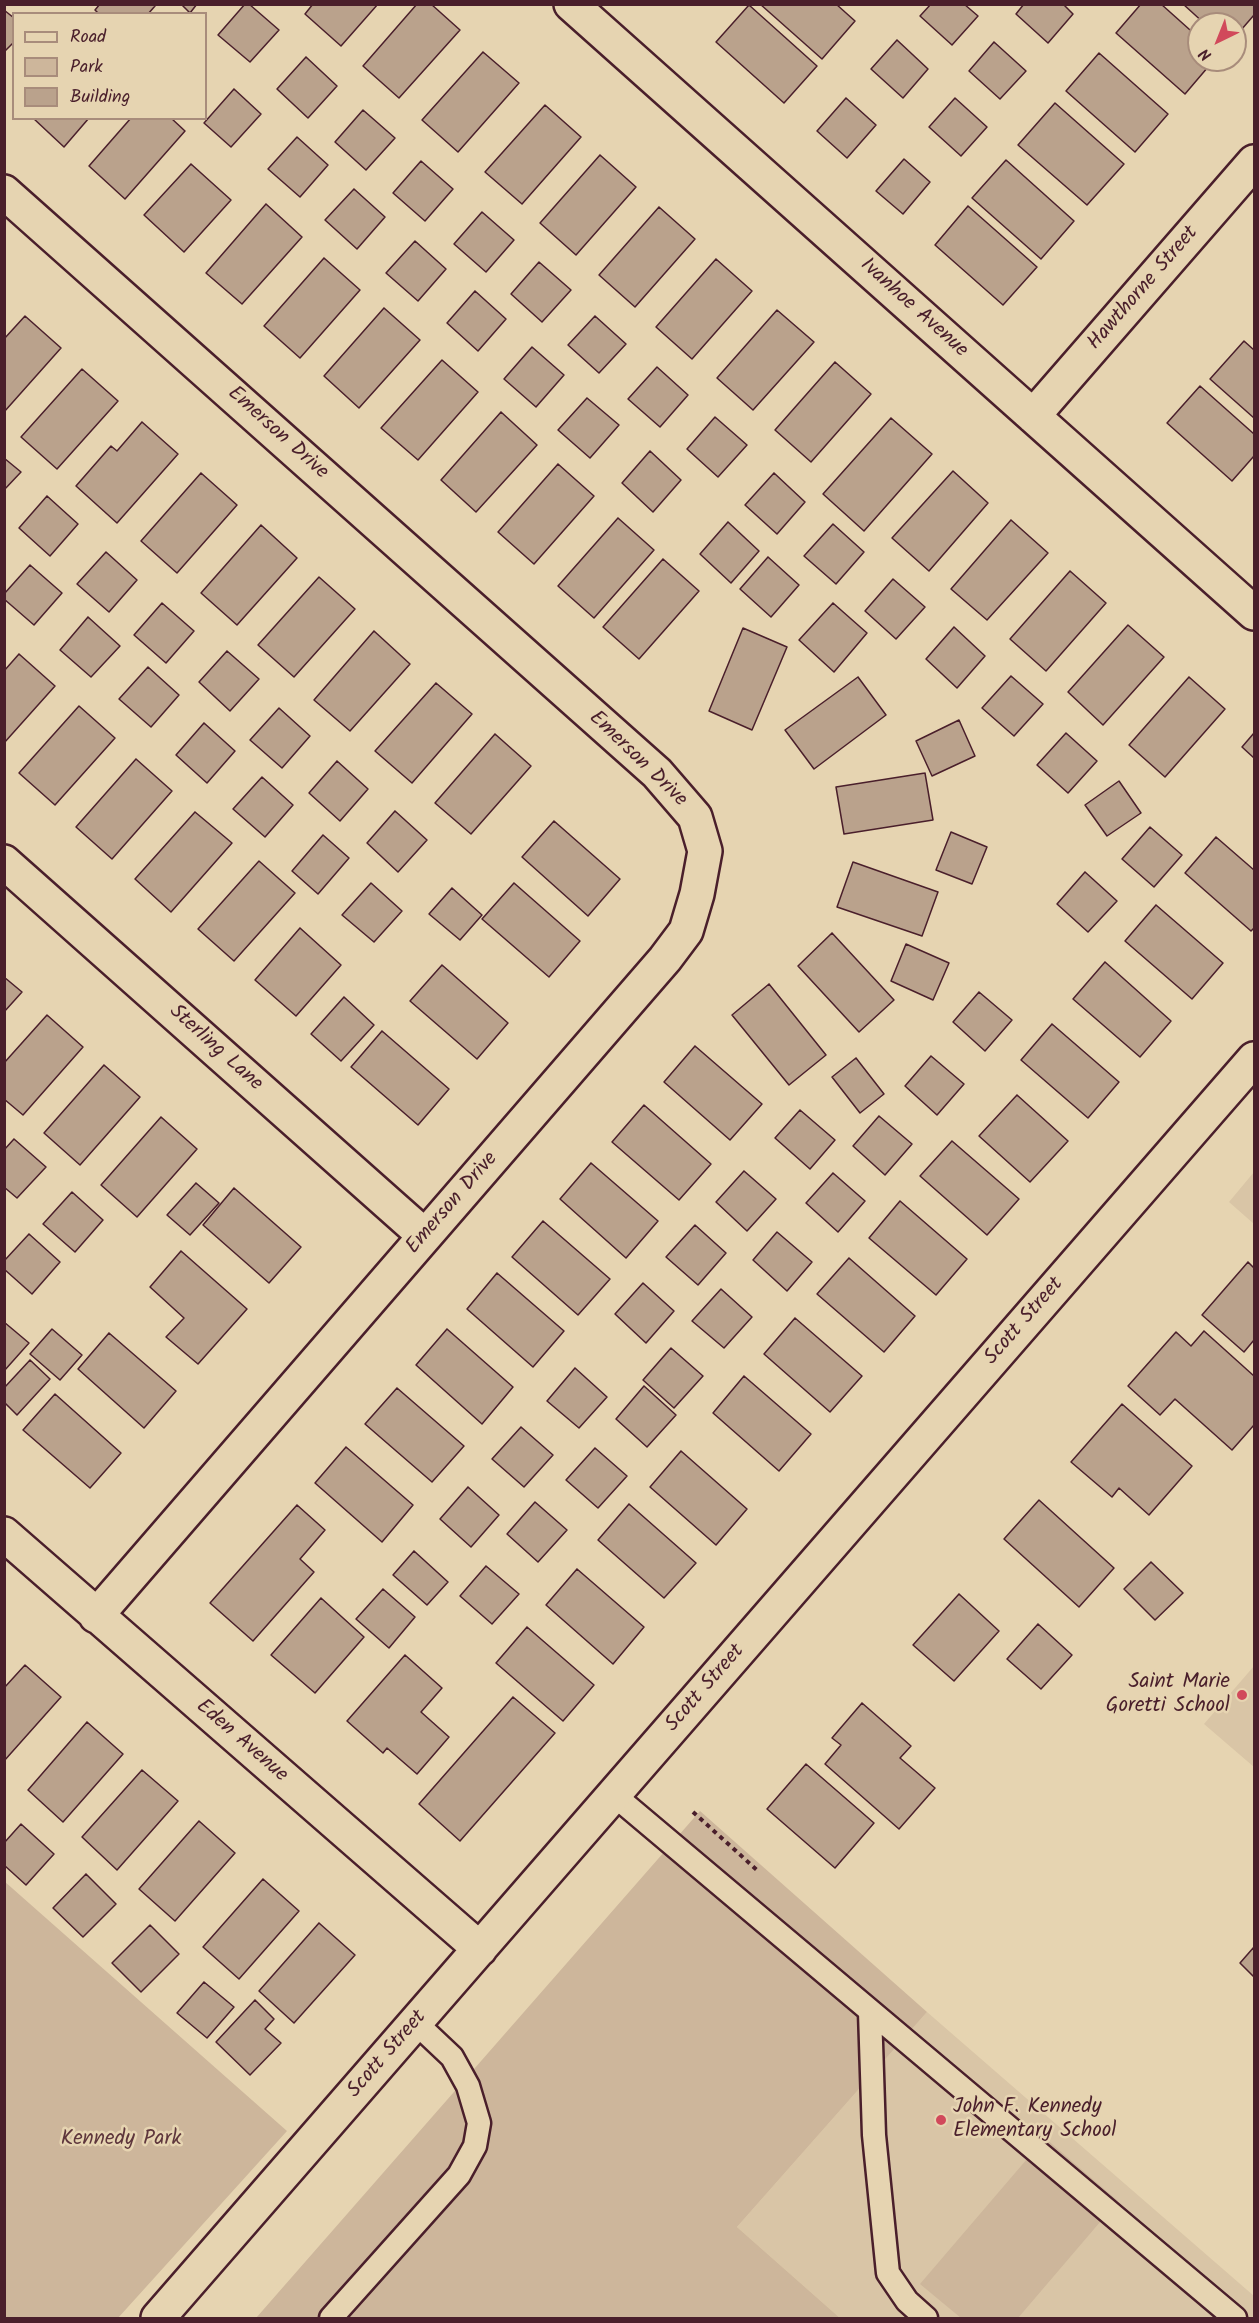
<!DOCTYPE html>
<html>
<head>
<meta charset="utf-8">
<style>
	body { margin:0 }
	#map { position:relative; width:1259px; height:2323px; overflow:hidden; background:#e6d4b1; font-family:Kalam,sans-serif }
	canvas { display:block }
	.frame { position:absolute; inset:0; border:6px solid #4a1f2b; pointer-events:none }
	.legend { position:absolute; left:12px; top:12px; width:195px; height:108px; box-sizing:border-box; background:#e6d4b1; border:2px solid #a88c7b; margin:0; padding:8px 10px; list-style:none; font-size:18px; color:#4a1f2b }
	.legend li { display:flex; align-items:center; gap:12px; height:30px }
	.legend b { width:30px; border:2px solid #a88c7b }
	.north { position:absolute; left:1187px; top:12px; width:60px; height:60px; box-sizing:border-box; background:#e6d4b1; border:2px solid #a88c7b; border-radius:50%; rotate:223deg; font-size:16px; font-weight:700; line-height:24px; text-align:center; color:#4a1f2b }
	.north::after { content:''; display:block; margin:auto; width:21px; height:27px; background:#d1495b; clip-path:polygon(50% 0,100% 100%,50% 72%,0 100%) }
</style>
</head>
<body>
<div id="map">
<canvas width="1259" height="2323"></canvas>
<div class="frame"></div>
<ul class="legend">
<li><b style="height:8px;background:#e6d4b1"></b>Road</li>
<li><b style="height:16px;background:#cdb69b"></b>Park</li>
<li><b style="height:16px;background:#baa28c"></b>Building</li>
</ul>
<div class="north">N</div>
</div>
<script>
const ctx = document.querySelector('canvas').getContext('2d');
ctx.lineJoin = 'round';
function fillPath(path, color) {
  ctx.fillStyle = color;
  ctx.fill(path, 'evenodd');
}
function shape(rows) {
  const path = new Path2D();
  for (const r of rows) {
    path.moveTo(r[0], r[1]);
    for (let i = 2; i < r.length; i += 2) path.lineTo(r[i], r[i + 1]);
  }
  return path;
}
function trace(path, color, width, dash) {
  ctx.strokeStyle = color;
  ctx.lineWidth = width;
  ctx.lineCap = dash ? 'butt' : 'round';
  ctx.setLineDash(dash || []);
  ctx.stroke(path);
}
function write(font, color, halo, rows, align = 'center') {
  ctx.font = font + ' Kalam,sans-serif';
  ctx.lineWidth = 5;
  ctx.setLineDash([]);
  ctx.textBaseline = 'middle';
  ctx.strokeStyle = halo;
  ctx.fillStyle = color;
  for (const [text, x, y, turn = 0] of rows) {
    ctx.save();
    ctx.translate(x, y);
    ctx.rotate((+turn || 0) * Math.PI / 180);
    ctx.textAlign = isNaN(turn) ? turn : align;
    if (halo) ctx.strokeText(text, 0, 0);
    ctx.fillText(text, 0, 0);
    ctx.restore();
  }
}
const built = shape([
	[1254,1172,1254,1224,1229,1202],
	[1254,1666,1254,1767,1204,1724],
	[927,2012,1254,2296,1254,2318,840,2318,737,2227]
]);
const green = shape([
	[700,1811,927,2012,737,2227,840,2318,256,2318],
	[4,1881,287,2131,118,2318,5,2318],
	[1045,2138,1118,2201,1018,2318,961,2318,920,2284]
]);
const building = shape([
	[100,4,153,4,155,6,148,14,99,14,95,10,100,4],
	[181,4,197,4,190,13,181,4],
	[245,4,249,4,279,30,250,62,218,35,245,4],
	[313,4,378,4,341,46,305,14,313,4],
	[417,4,431,4,460,30,399,98,363,66,417,4],
	[760,4,836,4,855,21,822,59,760,4],
	[931,4,964,4,978,16,952,45,920,16,931,4],
	[1024,4,1063,4,1073,14,1048,43,1016,14,1024,4],
	[1141,4,1161,4,1199,38,1199,60,1214,60,1185,94,1116,33,1141,4],
	[1183,4,1254,4,1254,15,1235,37,1235,24,1205,24,1183,4],
	[749,5,817,66,784,103,716,42,749,5],
	[4,10,14,18,14,42,4,52,4,10],
	[897,40,928,69,903,98,871,69,897,40],
	[994,42,1026,71,1000,99,969,71,994,42],
	[483,52,519,83,458,152,422,120,483,52],
	[1099,53,1168,114,1135,152,1066,91,1099,53],
	[306,57,337,86,308,118,277,89,306,57],
	[234,89,261,114,231,147,204,123,234,89],
	[846,98,876,125,847,158,817,131,846,98],
	[955,98,987,127,961,156,929,127,955,98],
	[1055,103,1124,164,1087,205,1018,145,1055,103],
	[545,105,581,137,522,204,485,172,545,105],
	[363,110,395,138,366,170,335,142,363,110],
	[33,118,89,118,64,147,33,118],
	[131,118,171,118,185,131,125,199,89,166,131,118],
	[297,137,328,165,300,197,268,169,297,137],
	[600,155,636,187,576,255,540,223,600,155],
	[904,159,930,182,903,214,876,191,904,159],
	[1006,160,1074,221,1041,259,972,198,1006,160],
	[421,161,453,189,425,221,393,193,421,161],
	[191,164,231,200,184,252,144,215,191,164],
	[354,189,385,217,357,249,325,220,354,189],
	[266,204,302,237,242,304,206,273,266,204],
	[968,206,1037,267,1003,305,935,245,968,206],
	[659,207,695,239,635,307,599,275,659,207],
	[482,212,514,240,486,272,454,244,482,212],
	[415,241,446,269,418,301,386,273,415,241],
	[324,258,360,290,300,358,264,326,324,258],
	[716,259,752,291,692,359,656,327,716,259],
	[539,262,571,290,542,322,511,294,539,262],
	[475,291,506,319,478,351,447,323,475,291],
	[384,308,420,340,359,408,324,376,384,308],
	[777,310,814,342,753,410,717,378,777,310],
	[25,316,61,348,4,412,4,339,25,316],
	[595,316,626,344,599,373,568,345,595,316],
	[1244,341,1254,350,1254,418,1210,379,1244,341],
	[532,347,564,375,536,407,504,379,532,347],
	[442,360,478,392,418,460,381,428,442,360],
	[835,362,871,394,811,462,775,430,835,362],
	[657,367,688,395,660,427,628,399,657,367],
	[82,369,118,401,57,469,21,437,82,369],
	[1200,386,1254,434,1254,456,1232,481,1167,423,1200,386],
	[587,398,619,425,590,458,558,430,587,398],
	[501,412,537,445,476,512,441,480,501,412],
	[715,417,747,445,718,477,687,449,715,417],
	[891,418,932,454,864,531,823,494,891,418],
	[142,422,178,454,117,523,76,486,111,446,117,451,142,422],
	[650,451,681,480,653,512,622,483,650,451],
	[4,458,21,472,4,490,4,458],
	[558,464,594,496,534,564,498,532,558,464],
	[953,471,988,503,929,571,892,538,953,471],
	[201,473,237,505,177,573,141,541,201,473],
	[774,473,805,502,777,534,745,505,774,473],
	[47,496,78,524,50,556,19,528,47,496],
	[618,518,654,550,594,618,558,586,618,518],
	[1011,520,1048,553,987,620,951,589,1011,520],
	[728,522,759,551,731,583,700,554,728,522],
	[833,524,864,552,836,584,804,556,833,524],
	[261,525,297,558,237,625,201,593,261,525],
	[106,552,137,580,109,612,77,584,106,552],
	[768,557,799,585,771,617,740,589,768,557],
	[663,559,699,591,639,659,603,627,663,559],
	[30,565,62,593,34,625,4,599,4,594,30,565],
	[1070,571,1106,603,1046,671,1010,639,1070,571],
	[319,577,355,609,294,677,258,645,319,577],
	[893,579,925,607,896,639,865,611,893,579],
	[162,603,194,631,166,663,134,635,162,603],
	[833,603,867,633,834,672,799,640,833,603],
	[88,617,120,646,91,677,60,650,88,617],
	[1128,625,1164,657,1103,725,1068,692,1128,625],
	[954,627,985,656,957,688,926,659,954,627],
	[743,628,787,647,752,730,709,711,743,628],
	[374,631,410,664,350,731,314,700,374,631],
	[227,651,259,679,230,711,199,682,227,651],
	[19,654,55,686,4,743,4,671,19,654],
	[148,667,179,695,151,727,119,699,148,667],
	[1011,676,1043,704,1014,736,982,708,1011,676],
	[858,677,886,715,814,769,785,730,858,677],
	[1189,677,1225,709,1165,777,1129,745,1189,677],
	[436,683,472,714,412,783,375,751,436,683],
	[79,706,115,738,55,805,19,773,79,706],
	[279,708,310,736,282,768,250,740,279,708],
	[959,720,975,756,932,776,916,741,959,720],
	[204,723,235,751,207,783,176,755,204,723],
	[1066,733,1097,761,1068,793,1037,765,1066,733],
	[1254,733,1254,758,1242,747,1254,733],
	[495,734,531,766,471,834,435,803,495,734],
	[136,759,172,791,112,859,76,827,136,759],
	[337,761,368,789,340,821,309,793,337,761],
	[925,773,933,820,844,834,836,787,925,773],
	[262,777,293,805,265,837,233,809,262,777],
	[1119,781,1141,813,1107,836,1085,805,1119,781],
	[395,811,427,840,398,872,367,843,395,811],
	[195,812,232,843,171,912,135,879,195,812],
	[554,821,620,879,588,916,522,857,554,821],
	[1150,827,1182,855,1154,887,1122,859,1150,827],
	[951,832,987,847,972,884,936,870,951,832],
	[323,835,349,858,318,894,292,871,323,835],
	[1216,837,1254,870,1254,928,1251,931,1185,873,1216,837],
	[259,861,295,893,234,961,198,929,259,861],
	[853,862,938,892,922,936,837,907,853,862],
	[1085,872,1117,901,1088,932,1057,904,1085,872],
	[371,883,402,911,374,942,342,915,371,883],
	[514,883,580,941,549,977,482,919,514,883],
	[452,888,482,915,460,940,429,914,452,888],
	[1156,905,1223,963,1192,999,1125,941,1156,905],
	[300,928,341,965,296,1016,255,980,300,928],
	[832,933,894,1000,859,1032,798,966,832,933],
	[906,944,949,963,933,1000,891,981,906,944],
	[1105,962,1171,1021,1140,1057,1073,999,1105,962],
	[442,965,508,1023,477,1059,410,1001,442,965],
	[4,977,22,992,4,1012,4,977],
	[769,984,826,1055,789,1085,732,1015,769,984],
	[979,992,1012,1020,985,1051,953,1022,979,992],
	[344,997,374,1025,341,1061,311,1034,344,997],
	[47,1015,83,1047,23,1115,4,1099,4,1063,47,1015],
	[1052,1024,1119,1082,1088,1118,1021,1060,1052,1024],
	[382,1031,449,1089,418,1125,351,1067,382,1031],
	[695,1046,762,1104,730,1140,664,1082,695,1046],
	[931,1056,964,1084,937,1115,905,1086,931,1056],
	[856,1058,884,1094,860,1113,832,1077,856,1058],
	[104,1065,140,1097,80,1165,44,1133,104,1065],
	[1017,1095,1068,1141,1030,1182,979,1136,1017,1095],
	[644,1105,711,1164,679,1200,612,1142,644,1105],
	[800,1110,835,1140,810,1169,775,1138,800,1110],
	[879,1116,912,1144,885,1175,853,1146,879,1116],
	[161,1117,197,1149,137,1217,101,1185,161,1117],
	[14,1139,46,1167,17,1198,4,1187,4,1150,14,1139],
	[952,1141,1019,1199,987,1235,920,1176,952,1141],
	[591,1163,658,1221,626,1258,560,1199,591,1163],
	[744,1171,776,1199,747,1231,716,1202,744,1171],
	[833,1173,865,1201,838,1232,806,1203,833,1173],
	[196,1183,219,1203,190,1235,167,1215,196,1183],
	[234,1188,301,1247,269,1283,203,1225,234,1188],
	[72,1192,103,1220,75,1252,43,1224,72,1192],
	[900,1201,967,1259,936,1295,869,1238,900,1201],
	[543,1221,610,1279,578,1315,512,1257,543,1221],
	[695,1225,726,1253,698,1285,666,1257,695,1225],
	[777,1232,812,1262,787,1291,753,1260,777,1232],
	[29,1234,60,1262,32,1294,4,1269,4,1261,29,1234],
	[181,1251,247,1309,198,1364,166,1337,184,1318,150,1287,181,1251],
	[849,1258,915,1316,884,1352,817,1294,849,1258],
	[1248,1262,1254,1268,1254,1340,1244,1352,1202,1315,1248,1262],
	[497,1273,564,1331,533,1367,467,1309,497,1273],
	[643,1283,674,1311,646,1343,615,1314,643,1283],
	[721,1289,752,1317,724,1348,692,1321,721,1289],
	[795,1318,862,1376,830,1412,764,1354,795,1318],
	[4,1322,29,1343,4,1371,4,1322],
	[52,1329,82,1355,60,1380,30,1354,52,1329],
	[447,1329,513,1387,482,1424,416,1365,447,1329],
	[1204,1331,1254,1376,1254,1425,1232,1450,1175,1399,1160,1415,1128,1386,1176,1332,1191,1346,1204,1331],
	[109,1333,176,1391,144,1428,78,1369,109,1333],
	[671,1348,703,1376,674,1408,643,1380,671,1348],
	[30,1360,50,1379,17,1415,4,1402,4,1388,30,1360],
	[575,1368,607,1397,579,1428,547,1401,575,1368],
	[744,1376,811,1434,779,1471,713,1413,744,1376],
	[644,1386,676,1415,647,1447,616,1419,644,1386],
	[397,1388,464,1446,432,1482,365,1424,397,1388],
	[55,1394,121,1453,90,1488,23,1430,55,1394],
	[1122,1404,1192,1466,1149,1515,1119,1488,1112,1497,1071,1462,1122,1404],
	[521,1427,553,1455,524,1487,492,1459,521,1427],
	[346,1447,413,1505,382,1542,315,1483,346,1447],
	[595,1448,627,1476,598,1508,566,1480,595,1448],
	[681,1451,747,1509,716,1545,650,1487,681,1451],
	[468,1487,499,1515,471,1547,440,1519,468,1487],
	[1039,1500,1114,1568,1079,1607,1004,1539,1039,1500],
	[535,1502,567,1530,538,1562,507,1534,535,1502],
	[629,1504,696,1563,664,1598,598,1540,629,1504],
	[297,1505,325,1530,300,1559,314,1572,253,1641,210,1603,297,1505],
	[414,1551,448,1582,427,1605,393,1575,414,1551],
	[1151,1562,1183,1593,1155,1620,1124,1589,1151,1562],
	[486,1566,519,1594,492,1624,460,1596,486,1566],
	[577,1569,644,1627,613,1664,546,1605,577,1569],
	[383,1589,415,1617,389,1648,356,1619,383,1589],
	[959,1594,999,1631,954,1681,913,1645,959,1594],
	[321,1598,364,1637,315,1693,271,1655,321,1598],
	[1038,1624,1072,1655,1041,1689,1007,1659,1038,1624],
	[527,1627,594,1685,563,1721,496,1663,527,1627],
	[405,1655,442,1688,421,1712,449,1737,417,1774,387,1748,383,1753,347,1721,405,1655],
	[25,1665,61,1697,4,1761,4,1688,25,1665],
	[513,1697,555,1733,460,1841,419,1804,513,1697],
	[862,1703,911,1746,900,1758,935,1788,899,1829,825,1764,841,1745,832,1738,862,1703],
	[87,1722,123,1754,63,1822,28,1790,87,1722],
	[806,1764,874,1823,835,1868,767,1809,806,1764],
	[142,1770,178,1801,117,1870,82,1837,142,1770],
	[199,1821,235,1853,175,1921,139,1889,199,1821],
	[21,1824,54,1854,26,1885,4,1865,4,1843,21,1824],
	[86,1874,116,1904,83,1937,53,1908,86,1874],
	[263,1879,299,1911,239,1979,203,1947,263,1879],
	[319,1923,355,1955,294,2023,259,1991,319,1923],
	[150,1925,179,1954,141,1992,112,1963,150,1925],
	[1254,1947,1254,1977,1240,1963,1254,1947],
	[204,1982,234,2007,207,2038,177,2013,204,1982],
	[255,2000,274,2019,265,2029,281,2043,250,2075,216,2042,255,2000]
]);
const path = shape([
	[693,1812,758,1871]
]);
const lane = shape([
	[614,1795,1235,2318],
	[870,2012,874,2135,888,2273,907,2301,926,2318],
	[331,2318,459,2175,475,2146,479,2123,468,2086,452,2057,416,2023]
]);
const street = shape([
	[571,4,1254,613],
	[4,192,657,773,695,817,705,851,697,894,686,931,665,959,96,1616],
	[1033,416,1254,162],
	[4,862,425,1236],
	[4,1534,480,1949],
	[158,2318,1254,1059]
]);
const markers = [
	[1242,1695,6,"#d1495b"],
	[941,2120,6,"#d1495b"]
];
const streetNames = [
	["Hawthorne Street",1144,289,-49],
	["Ivanhoe Avenue",913,309,42],
	["Emerson Drive",277,434,42],
	["Emerson Drive",637,760,44],
	["Sterling Lane",215,1049,42],
	["Emerson Drive",453,1204,-49],
	["Scott Street",1025,1322,-49],
	["Scott Street",706,1689,-49],
	["Eden Avenue",241,1742,41],
	["Scott Street",388,2055,-49]
];
const poiNames = [
	["Saint Marie",1230,1683],
	["Goretti School",1230,1707],
	["John F. Kennedy",953,2108,"left"],
	["Elementary School",953,2132,"left"]
];
const parkNames = [
	["Kennedy Park",121,2140]
];
fillPath(built, '#d9c5a6');
fillPath(green, '#cdb69b');
fillPath(building, '#baa28c');
trace(building, '#4a1f2b', 1.5);
trace(lane, '#4a1f2b', 27);
trace(street, '#4a1f2b', 38);
trace(path, '#4a1f2b', 4, [4.5, 4.5]);
trace(lane, '#e6d4b1', 22);
trace(street, '#e6d4b1', 33);
for (const [x, y, r, color] of markers) {
  const dot = new Path2D();
  dot.arc(x, y, r, 0, 2 * Math.PI);
  ctx.fillStyle = color;
  ctx.fill(dot);
  trace(dot, '#e6d4b1', 2);
}
write('21px', '#4a1f2b', '#e6d4b1', streetNames);
write('21px', '#4a1f2b', '#e6d4b1', poiNames, 'right');
write('21px', '#5e363c', '#e6d4b1', parkNames);
</script>
</body>
</html>
